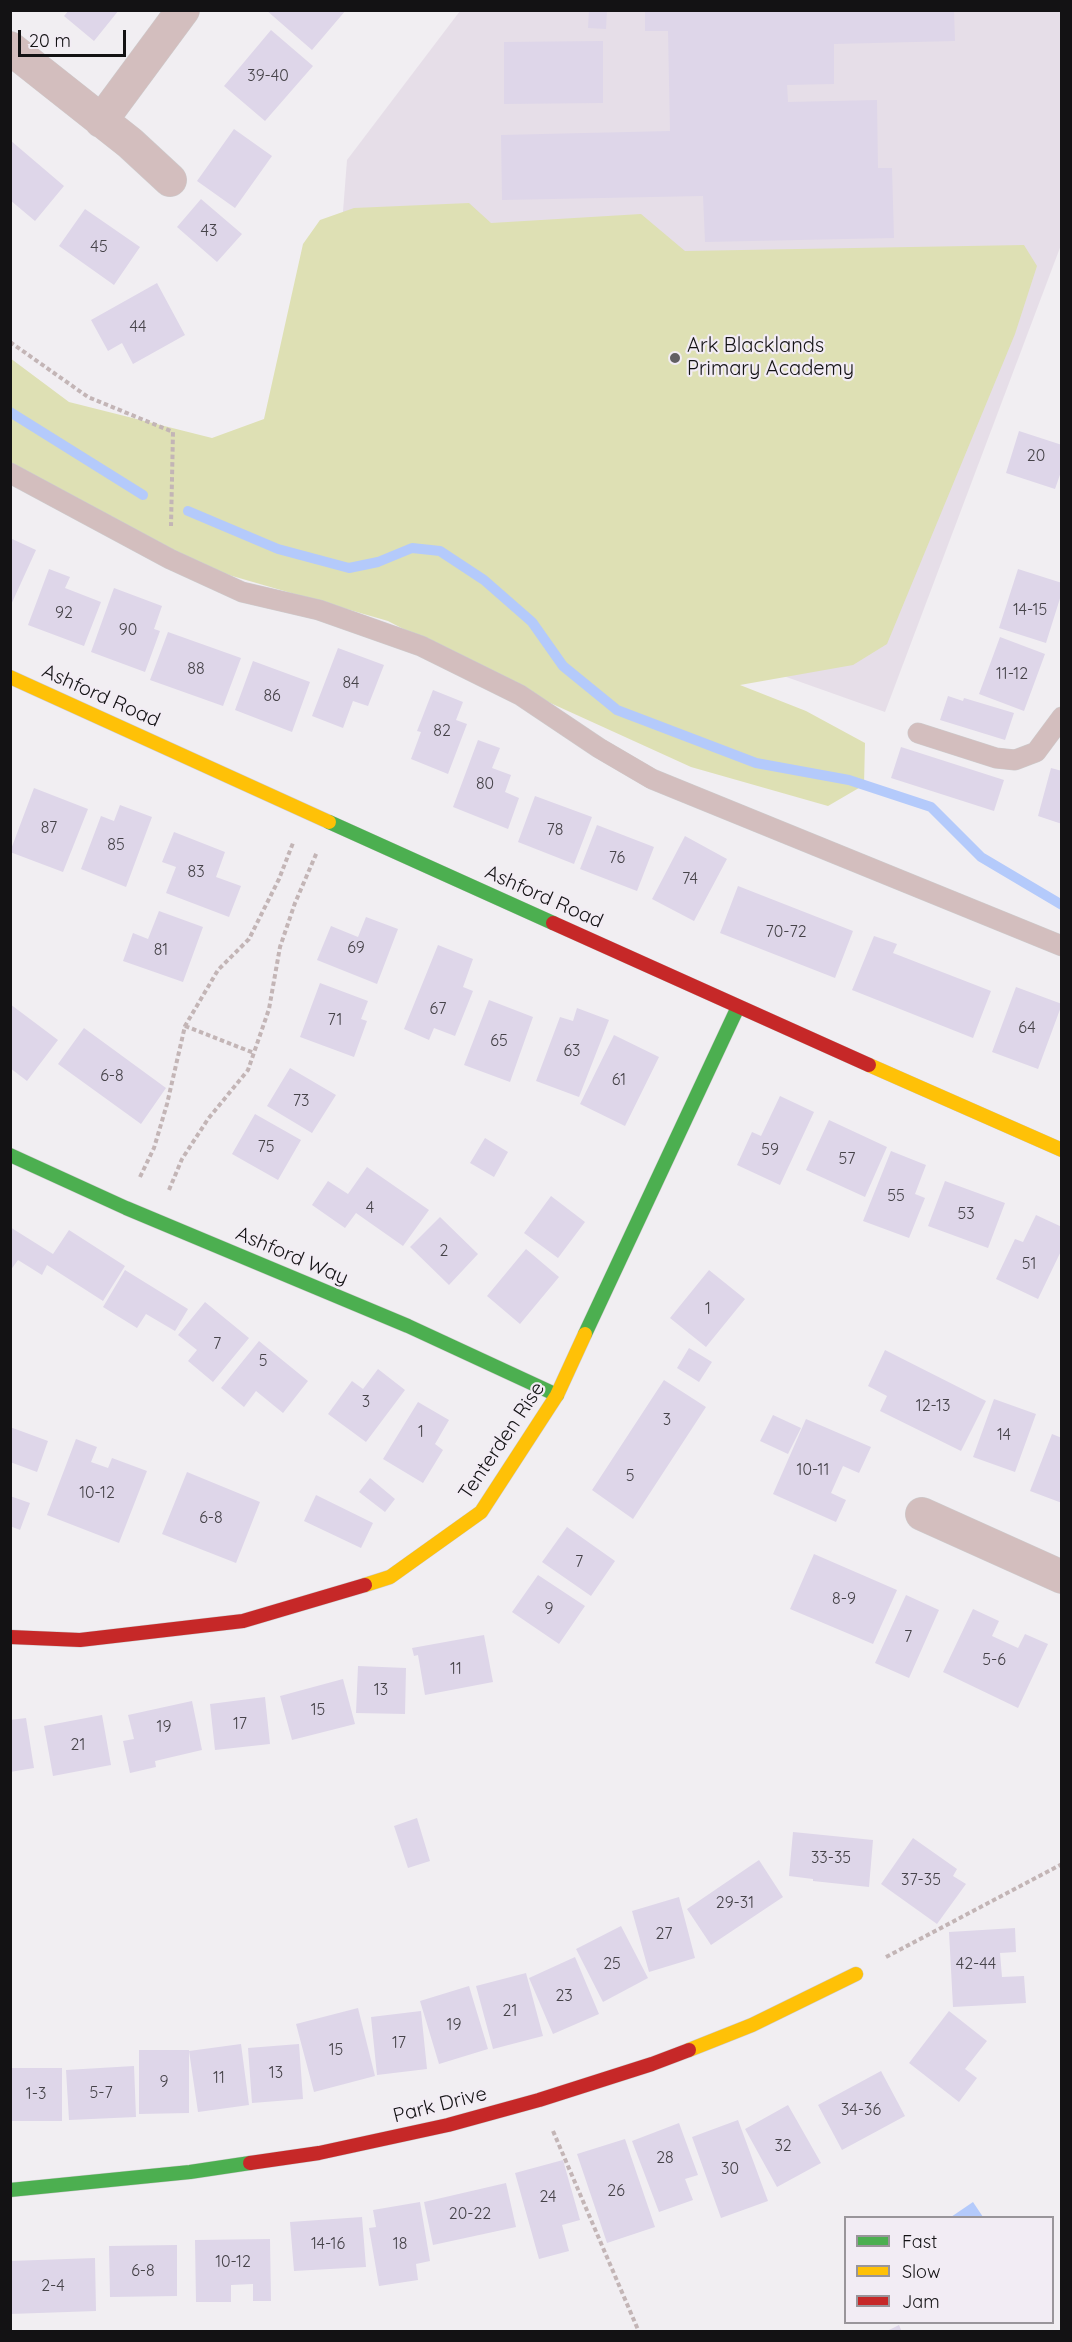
<!DOCTYPE html>
<html>
<head>
<meta charset="utf-8">
<style>
	body { margin:0 }
	#map { position:relative; width:1072px; height:2342px; overflow:hidden; background:#f1eef2; font-family:Quicksand,sans-serif }
	canvas { display:block }
	.frame { position:absolute; inset:0; border:12px solid #131214; pointer-events:none }
	.legend { position:absolute; left:844px; top:2216px; width:210px; height:108px; box-sizing:border-box; background:#f2ecf4; border:2px solid #99959a; margin:0; padding:8px 10px; list-style:none; font-size:18px; color:#131214 }
	.legend li { display:flex; align-items:center; gap:12px; height:30px }
	.legend b { width:30px; border:2px solid #99959a }
	.scale { position:absolute; left:18px; top:30px; width:108px; height:27px; box-sizing:border-box; border:3px solid #131214; border-top:0; padding-left:8px; font-size:18px; line-height:21px; white-space:nowrap; color:#131214; -webkit-text-stroke:4px #f2ecf4; paint-order:stroke }
</style>
</head>
<body>
<div id="map">
<canvas width="1072" height="2342"></canvas>
<div class="frame"></div>
<ul class="legend">
<li><b style="height:8px;background:#4caf50"></b>Fast</li>
<li><b style="height:8px;background:#ffc107"></b>Slow</li>
<li><b style="height:8px;background:#c62828"></b>Jam</li>
</ul>
<div class="scale">20 m</div>
</div>
<script>
const ctx = document.querySelector('canvas').getContext('2d');
ctx.lineJoin = 'round';
function fillPath(path, color) {
  ctx.fillStyle = color;
  ctx.fill(path, 'evenodd');
}
function shape(rows) {
  const path = new Path2D();
  for (const r of rows) {
    path.moveTo(r[0], r[1]);
    for (let i = 2; i < r.length; i += 2) path.lineTo(r[i], r[i + 1]);
  }
  return path;
}
function trace(path, color, width, dash) {
  ctx.strokeStyle = color;
  ctx.lineWidth = width;
  ctx.lineCap = dash ? 'butt' : 'round';
  ctx.setLineDash(dash || []);
  ctx.stroke(path);
}
function write(font, color, halo, rows, align = 'center') {
  ctx.font = font + ' Quicksand,sans-serif';
  ctx.lineWidth = 4.5;
  ctx.setLineDash([]);
  ctx.textBaseline = 'middle';
  ctx.strokeStyle = halo;
  ctx.fillStyle = color;
  for (const [text, x, y, turn = 0] of rows) {
    ctx.save();
    ctx.translate(x, y);
    ctx.rotate((+turn || 0) * Math.PI / 180);
    ctx.textAlign = isNaN(turn) ? turn : align;
    if (halo) ctx.strokeText(text, 0, 0);
    ctx.fillText(text, 0, 0);
    ctx.restore();
  }
}
const built = shape([
	[460,11,1061,11,1061,245,885,712,578,603,323,470,347,160]
]);
const green = shape([
	[469,203,491,223,641,214,685,251,1024,245,1037,266,1015,334,887,644,853,665,740,685,806,711,865,743,864,785,828,806,691,767,513,686,388,621,208,569,11,472,10,358,69,402,212,438,264,419,303,244,320,220,354,208]
]);
const water = shape([
	[973,2202,983,2217,951,2217]
]);
const stream = shape([
	[10,412,143,495],
	[188,511,278,549,349,568,378,562,412,548,440,551,484,580,532,622,563,666,617,710,756,763,849,780,931,807,981,857,1062,905]
]);
const building = shape([
	[69,10,119,10,94,41,64,16],
	[266,10,346,10,312,50],
	[589,10,607,10,606,29,588,28],
	[645,10,954,10,955,41,834,44,834,84,787,85,788,102,877,100,878,168,892,168,894,238,705,242,703,196,502,200,501,135,670,131,668,31,645,31],
	[271,30,313,66,265,121,224,86],
	[603,41,603,103,504,104,504,42],
	[234,129,272,156,235,208,197,181],
	[10,140,64,186,35,221,10,200],
	[201,199,242,234,217,262,177,227],
	[85,209,140,247,114,285,59,246],
	[157,283,185,335,133,364,122,343,108,351,91,320],
	[1019,431,1062,445,1062,469,1055,489,1006,473],
	[10,538,36,550,10,607],
	[49,569,70,577,65,588,101,602,84,646,28,625],
	[1018,569,1062,583,1062,592,1046,643,999,628],
	[114,588,162,606,154,629,160,631,145,672,91,652],
	[168,632,241,658,223,706,150,680],
	[1000,637,1045,654,1024,711,979,694],
	[338,648,384,665,368,706,353,701,343,728,312,716],
	[253,661,310,682,292,732,235,710],
	[433,690,463,702,456,720,467,724,448,774,411,759,421,732,417,731],
	[948,696,963,701,964,698,1014,713,1005,740,940,720],
	[478,740,500,748,492,768,511,775,505,792,519,798,508,829,453,807],
	[901,747,1004,780,994,811,891,778],
	[1051,768,1062,771,1062,824,1038,816],
	[34,788,88,809,63,872,10,852],
	[535,796,592,817,574,864,518,842],
	[120,805,152,817,126,887,81,869,101,816,114,821],
	[597,825,654,847,637,891,580,869],
	[174,832,225,852,216,877,241,886,229,917,166,893,176,867,162,862],
	[685,836,727,859,694,921,652,899],
	[738,886,853,931,835,978,720,933],
	[159,911,203,927,183,982,123,961,133,933,148,939],
	[366,917,398,929,377,984,317,960,331,926,358,937],
	[874,936,897,944,893,953,991,991,973,1038,852,990],
	[438,945,473,959,463,987,473,991,455,1036,434,1028,429,1040,404,1029],
	[320,983,368,1001,361,1019,367,1021,354,1057,300,1037],
	[1016,987,1062,1004,1038,1069,992,1052],
	[489,1000,533,1017,510,1082,464,1065],
	[10,1004,58,1040,27,1081,10,1068],
	[577,1008,609,1020,579,1097,536,1081,560,1017,573,1021],
	[84,1028,166,1088,141,1124,58,1064],
	[614,1035,659,1057,625,1126,580,1104],
	[290,1068,336,1095,312,1133,267,1106],
	[780,1096,814,1112,780,1185,737,1165,752,1132,761,1136],
	[255,1114,301,1140,278,1180,232,1154],
	[829,1120,887,1147,865,1197,806,1170],
	[485,1138,508,1152,494,1177,470,1163],
	[891,1151,926,1165,915,1194,925,1198,909,1238,863,1221],
	[367,1167,429,1210,403,1246,356,1213,345,1228,312,1205,328,1181,348,1194],
	[945,1181,1005,1203,988,1248,928,1226],
	[551,1196,585,1222,558,1258,524,1233],
	[1036,1215,1062,1227,1062,1249,1038,1299,996,1279,1015,1239,1023,1242],
	[440,1217,478,1254,449,1285,410,1247],
	[10,1227,53,1254,69,1230,125,1266,103,1301,47,1265,42,1275,18,1260,10,1271],
	[526,1249,559,1277,520,1324,487,1296],
	[125,1270,188,1309,175,1331,146,1314,137,1328,103,1307],
	[709,1270,745,1299,706,1347,670,1318],
	[205,1302,249,1338,213,1382,188,1361,197,1350,178,1335],
	[259,1341,308,1381,283,1413,256,1391,244,1407,221,1388],
	[689,1348,712,1362,699,1382,677,1368],
	[885,1350,986,1401,961,1451,880,1411,887,1396,868,1386],
	[378,1369,405,1390,366,1442,328,1414,352,1381,363,1389],
	[664,1380,706,1407,633,1519,592,1490],
	[994,1399,1036,1414,1015,1472,973,1457],
	[418,1402,449,1420,435,1444,443,1450,423,1483,383,1459],
	[773,1415,801,1428,788,1454,760,1441],
	[806,1419,871,1447,859,1473,843,1466,831,1493,846,1500,836,1522,773,1494],
	[10,1427,48,1441,37,1472,10,1462],
	[1052,1434,1062,1438,1062,1503,1030,1491],
	[76,1439,97,1447,91,1462,108,1468,112,1458,147,1471,119,1543,47,1515],
	[187,1472,260,1502,236,1563,162,1534],
	[370,1478,395,1499,385,1512,359,1492],
	[316,1495,373,1523,361,1548,304,1521],
	[10,1496,30,1503,20,1530,10,1526],
	[567,1527,615,1561,591,1596,542,1562],
	[814,1554,897,1590,873,1644,790,1609],
	[538,1575,585,1606,559,1644,512,1612],
	[906,1595,939,1610,909,1678,875,1663],
	[973,1609,999,1621,992,1636,1018,1648,1025,1634,1048,1644,1018,1708,943,1672],
	[484,1635,493,1682,425,1695,418,1655,414,1656,412,1648],
	[358,1666,406,1668,405,1714,356,1713],
	[343,1679,355,1724,292,1740,280,1696],
	[265,1697,270,1744,215,1750,210,1704],
	[192,1701,202,1750,155,1761,156,1767,130,1773,123,1741,134,1739,128,1715],
	[102,1715,111,1765,53,1776,44,1726],
	[26,1718,34,1768,10,1772,10,1720],
	[417,1818,430,1861,408,1868,394,1826],
	[793,1832,873,1840,869,1887,813,1881,813,1879,789,1876],
	[913,1838,957,1869,953,1876,966,1884,937,1924,881,1884],
	[759,1860,783,1897,711,1945,687,1909],
	[679,1897,695,1958,649,1972,632,1911],
	[621,1926,648,1978,603,2002,576,1949],
	[1015,1928,1016,1952,1000,1953,1002,1977,1024,1976,1026,2003,953,2007,949,1932],
	[575,1957,599,2014,553,2034,529,1978],
	[526,1973,543,2036,493,2049,476,1986],
	[469,1986,488,2049,439,2064,420,2001],
	[358,2008,375,2076,314,2092,296,2024],
	[421,2011,427,2069,377,2075,371,2017],
	[949,2011,987,2041,965,2069,977,2078,959,2102,909,2063],
	[241,2044,249,2105,198,2112,189,2051],
	[299,2044,303,2099,252,2103,248,2048],
	[139,2050,189,2050,189,2113,139,2114],
	[134,2066,136,2117,69,2120,66,2070],
	[10,2068,62,2068,62,2121,10,2121],
	[881,2071,905,2116,842,2150,818,2105],
	[788,2105,821,2163,777,2187,745,2129],
	[738,2120,768,2201,721,2218,692,2137],
	[679,2123,698,2175,685,2179,693,2200,659,2212,632,2141],
	[625,2139,655,2227,607,2243,577,2154],
	[563,2160,580,2220,562,2225,569,2251,539,2259,515,2173],
	[506,2183,516,2227,433,2245,424,2202],
	[420,2202,430,2261,416,2264,418,2280,379,2286,369,2228,376,2227,373,2210],
	[362,2217,366,2267,294,2271,290,2222],
	[270,2239,271,2301,253,2301,253,2284,231,2285,231,2302,196,2302,195,2240],
	[177,2245,177,2296,110,2297,109,2246],
	[95,2258,96,2311,10,2314,10,2261],
	[899,2325,902,2332,885,2332]
]);
const path = shape([
	[10,342,88,397,173,432,171,526],
	[185,1026,254,1053],
	[140,1177,154,1148,167,1104,185,1026,218,970,249,939,279,879,293,843],
	[169,1190,182,1159,208,1119,248,1070,269,1009,280,947,295,903,317,852],
	[886,1957,1062,1864],
	[553,2131,639,2332]
]);
const lane = shape([
	[10,473,170,559,242,592,319,610,421,646,520,695,599,748,652,779,1062,946],
	[918,733,996,758,1015,760,1036,752,1062,717]
]);
const street = shape([
	[10,48,130,143,170,180],
	[101,121,183,10],
	[922,1514,1062,1577]
]);
const fast = shape([
	[329,822,553,923],
	[10,1155,126,1208,408,1326,557,1395],
	[585,1334,738,1007],
	[10,2190,190,2172,250,2163]
]);
const slow = shape([
	[10,677,329,822],
	[869,1065,1062,1150],
	[365,1585,390,1577,481,1512,557,1395,585,1334],
	[689,2050,752,2025,856,1974]
]);
const jam = shape([
	[553,923,869,1065],
	[10,1637,80,1640,243,1621,365,1585],
	[250,2163,319,2153,448,2125,539,2100,652,2064,689,2050]
]);
const markers = [
	[675,358,6,"#615f62"]
];
const numberNames = [
	["39-40",268,76],
	["43",209,231],
	["45",99,247],
	["44",138,327],
	["20",1036,456],
	["14-15",1030,610],
	["92",64,613],
	["90",128,630],
	["88",196,669],
	["11-12",1012,674],
	["84",351,683],
	["86",272,696],
	["82",442,731],
	["80",485,784],
	["87",49,828],
	["78",555,830],
	["85",116,845],
	["76",617,858],
	["83",196,872],
	["74",690,879],
	["70-72",786,932],
	["69",356,948],
	["81",161,950],
	["67",438,1009],
	["71",335,1020],
	["64",1027,1028],
	["65",499,1041],
	["63",572,1051],
	["6-8",112,1076],
	["61",619,1080],
	["73",301,1101],
	["75",266,1147],
	["59",770,1150],
	["57",847,1159],
	["55",896,1196],
	["4",370,1208],
	["53",966,1214],
	["2",444,1251],
	["51",1029,1264],
	["1",708,1309],
	["7",217,1344],
	["5",263,1361],
	["3",366,1402],
	["12-13",933,1406],
	["3",667,1420],
	["1",421,1432],
	["14",1004,1435],
	["10-11",813,1470],
	["5",630,1476],
	["10-12",97,1493],
	["6-8",211,1518],
	["7",579,1562],
	["8-9",844,1599],
	["9",549,1609],
	["7",908,1637],
	["5-6",994,1660],
	["11",456,1669],
	["13",381,1690],
	["15",318,1710],
	["17",240,1724],
	["19",164,1727],
	["21",78,1745],
	["33-35",831,1858],
	["37-35",921,1880],
	["29-31",735,1903],
	["27",664,1934],
	["25",612,1964],
	["42-44",976,1964],
	["23",564,1996],
	["21",510,2011],
	["19",454,2025],
	["17",399,2043],
	["15",336,2050],
	["13",276,2073],
	["11",219,2078],
	["9",164,2082],
	["5-7",101,2093],
	["1-3",36,2094],
	["34-36",861,2110],
	["32",783,2146],
	["28",665,2158],
	["30",730,2169],
	["26",616,2191],
	["24",548,2197],
	["20-22",470,2214],
	["14-16",328,2244],
	["18",400,2244],
	["10-12",233,2262],
	["6-8",143,2271],
	["2-4",53,2286]
];
const poiNames = [
	["Ark Blacklands",687,346],
	["Primary Academy",687,369]
];
const streetNames = [
	["Ashford Road",101,696,24],
	["Ashford Road",544,897,24],
	["Ashford Way",292,1256,23],
	["Tenterden Rise",502,1441,-56],
	["Park Drive",440,2105,-14]
];
fillPath(built, '#e6dee8');
fillPath(green, '#dee0b4');
fillPath(water, '#b4cafb');
trace(stream, '#b4cafb', 10);
fillPath(building, '#ded6e9');
trace(lane, '#cdccce', 21);
trace(street, '#cdccce', 34);
trace(fast, '#cdccce', 15);
trace(slow, '#cdccce', 15);
trace(jam, '#cdccce', 15);
trace(path, '#c3b5b6', 4, [4.5, 3]);
trace(lane, '#d3bebe', 20);
trace(street, '#d3bebe', 33);
trace(fast, '#4caf50', 14);
trace(slow, '#ffc107', 14);
trace(jam, '#c62828', 14);
for (const [x, y, r, color] of markers) {
  const dot = new Path2D();
  dot.arc(x, y, r, 0, 2 * Math.PI);
  ctx.fillStyle = color;
  ctx.fill(dot);
  trace(dot, '#f2ecf4', 2);
}
write('16px', '#464349', null, numberNames);
write('20px', '#131214', '#f2ecf4', poiNames, 'left');
write('20px', '#131214', '#f2ecf4', streetNames);
</script>
</body>
</html>
